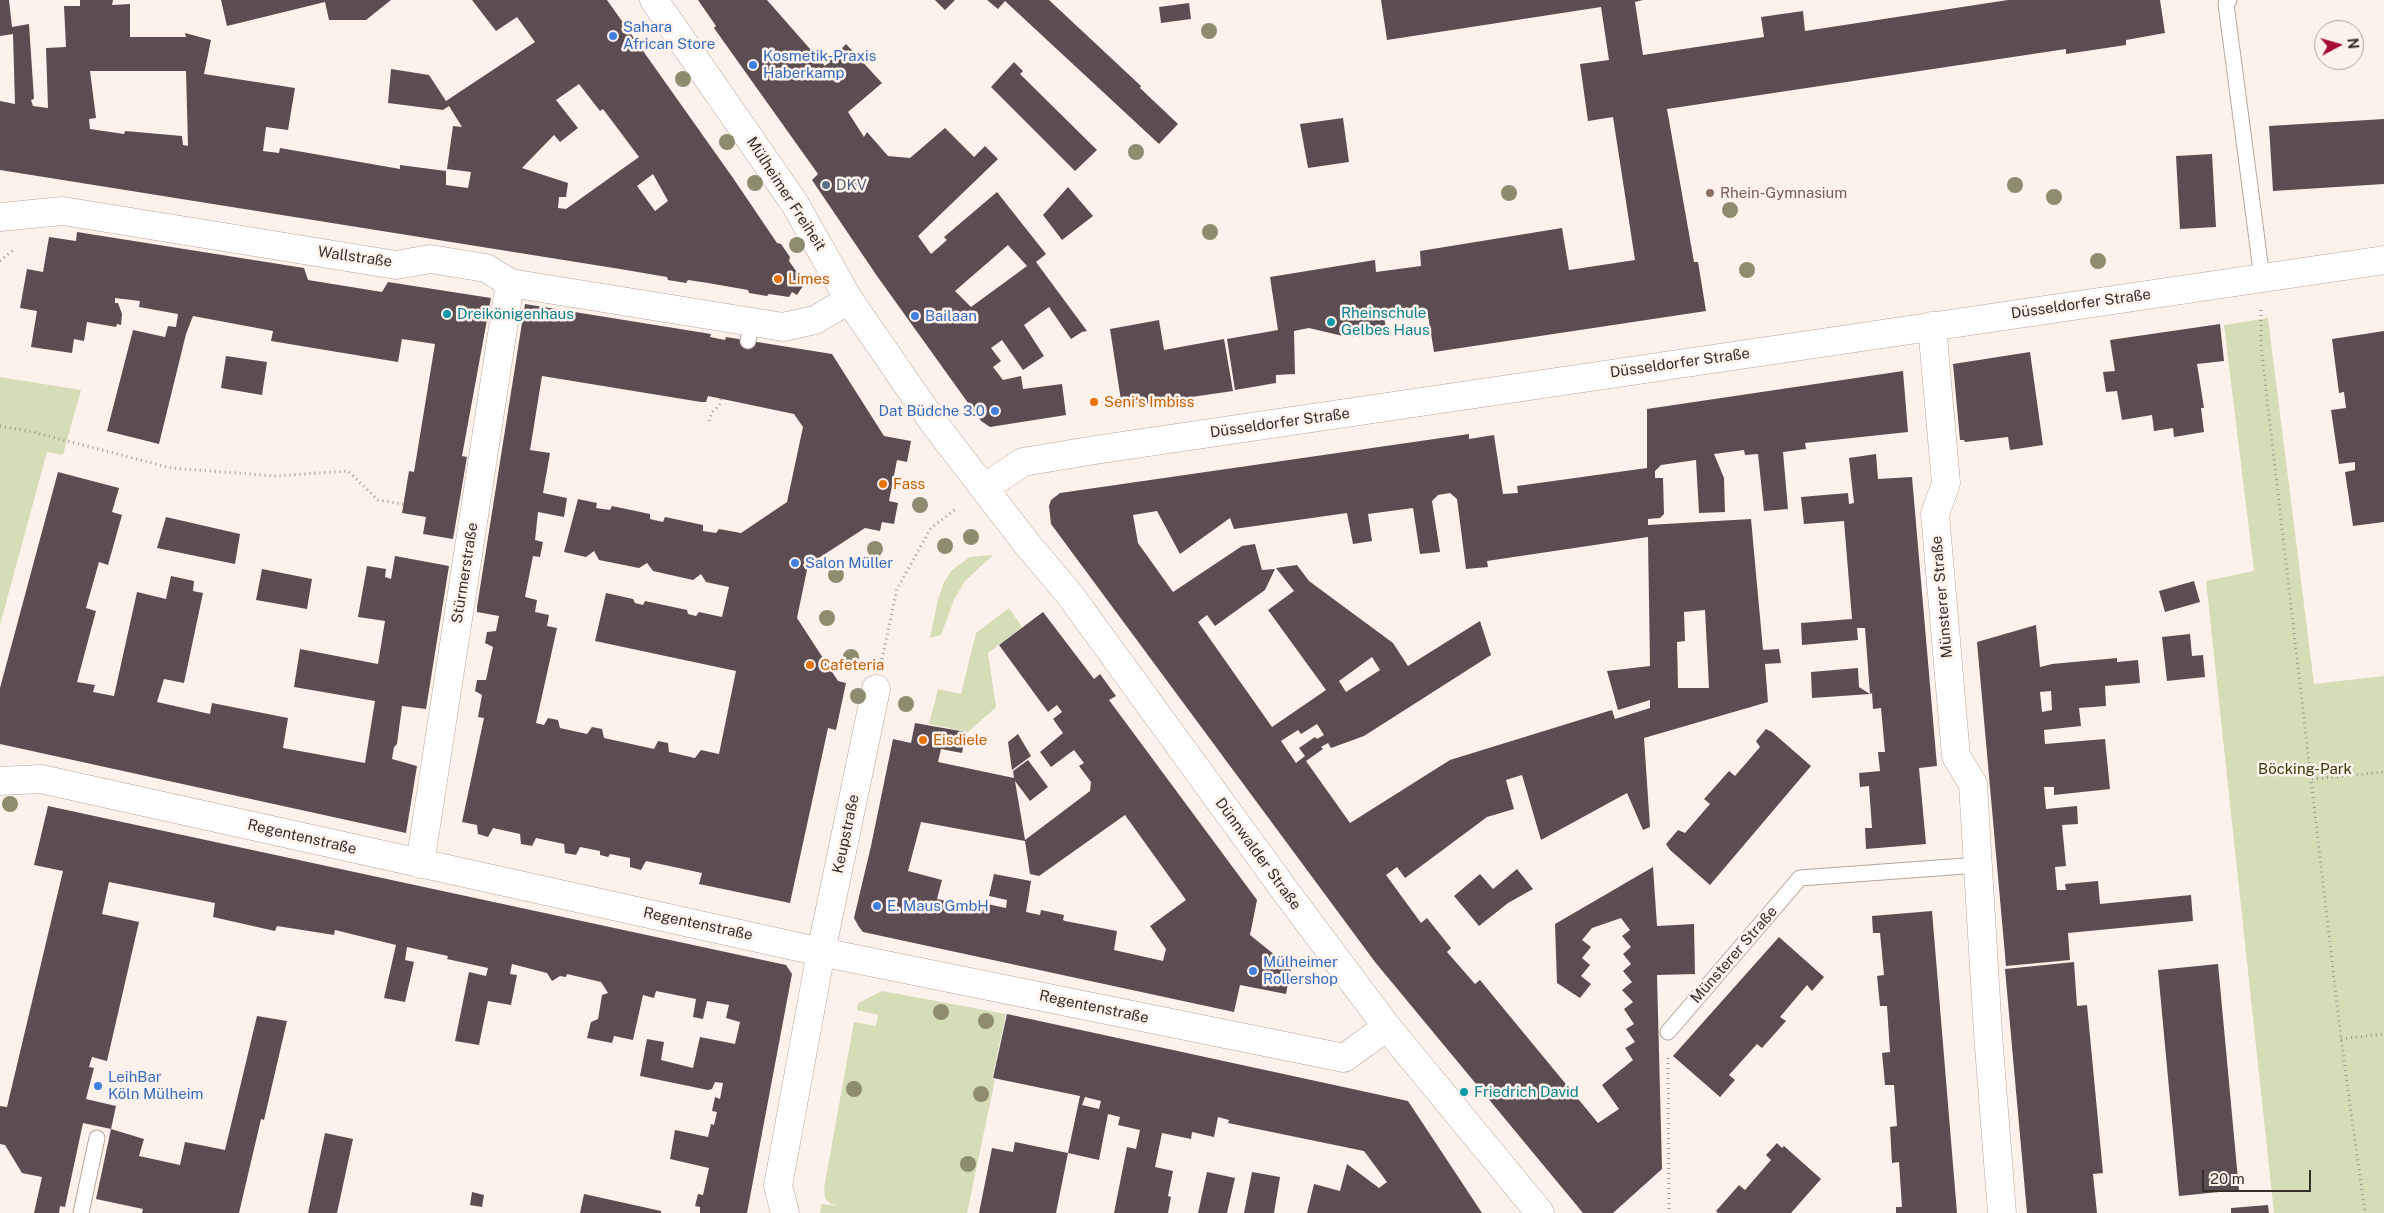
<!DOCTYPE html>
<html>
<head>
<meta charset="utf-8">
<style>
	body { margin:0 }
	#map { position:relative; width:2384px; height:1213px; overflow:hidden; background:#fdf1ec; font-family:"Public Sans",sans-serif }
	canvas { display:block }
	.north { position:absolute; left:2314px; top:20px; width:50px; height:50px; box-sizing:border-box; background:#fdf1ec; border:1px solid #ada39f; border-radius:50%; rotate:84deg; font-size:14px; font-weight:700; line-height:20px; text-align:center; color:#352e2b }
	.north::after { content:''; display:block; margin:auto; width:18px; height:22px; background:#a70d30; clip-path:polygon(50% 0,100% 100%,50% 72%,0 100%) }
	.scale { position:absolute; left:2202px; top:1170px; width:109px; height:22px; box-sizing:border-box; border:2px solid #352e2b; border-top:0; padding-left:6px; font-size:15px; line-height:18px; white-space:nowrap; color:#352e2b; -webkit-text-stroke:4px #fdf1ec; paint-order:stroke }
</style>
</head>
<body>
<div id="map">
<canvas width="2384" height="1213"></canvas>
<div class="north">N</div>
<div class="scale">20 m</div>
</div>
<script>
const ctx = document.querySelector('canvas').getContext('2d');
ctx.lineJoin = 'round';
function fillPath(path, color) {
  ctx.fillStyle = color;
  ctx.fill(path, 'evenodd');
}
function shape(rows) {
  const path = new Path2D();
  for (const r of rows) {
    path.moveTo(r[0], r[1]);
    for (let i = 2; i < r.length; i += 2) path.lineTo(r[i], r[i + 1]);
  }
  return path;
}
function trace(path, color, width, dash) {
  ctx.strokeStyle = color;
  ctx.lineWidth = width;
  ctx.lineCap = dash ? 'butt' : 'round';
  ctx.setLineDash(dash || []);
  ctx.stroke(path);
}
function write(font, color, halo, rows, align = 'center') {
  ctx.font = font + ' "Public Sans",sans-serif';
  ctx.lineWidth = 5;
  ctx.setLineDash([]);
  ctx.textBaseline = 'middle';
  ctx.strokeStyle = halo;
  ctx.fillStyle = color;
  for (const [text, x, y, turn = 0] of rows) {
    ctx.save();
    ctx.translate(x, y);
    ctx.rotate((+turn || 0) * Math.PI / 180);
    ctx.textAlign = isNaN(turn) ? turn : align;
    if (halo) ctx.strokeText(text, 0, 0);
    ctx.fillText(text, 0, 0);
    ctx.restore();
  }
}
const green = shape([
	[2268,318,2314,684,2384,676,2384,1213,2274,1213,2206,581,2254,571,2224,325],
	[0,377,81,390,63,455,47,452,0,625],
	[993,555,964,582,954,600,941,635,930,638,938,599,944,582,952,570,970,557],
	[1009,608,1022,627,988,653,996,707,968,732,929,724,938,689,961,694,976,633],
	[882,991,1006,1014,992,1079,995,1080,967,1213,820,1213,822,1204,839,1206,831,1204,825,1198,824,1188,854,1022,876,1026,878,1015,857,1010,858,1003]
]);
const building = shape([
	[0,0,9,0,12,27,29,24,34,99,31,100,33,106,48,108,46,48,66,47,64,6,80,6,80,0,113,0,112,5,130,4,130,37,186,37,185,33,211,40,204,74,295,88,288,130,266,127,263,151,279,153,280,148,400,169,400,165,446,171,446,185,468,188,471,172,447,169,453,126,462,127,449,106,443,110,388,103,391,69,429,75,446,101,535,42,517,17,496,31,472,0,607,0,733,178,777,243,781,244,790,257,789,261,801,278,798,283,803,286,797,295,792,292,789,297,769,294,767,296,749,293,748,290,708,283,688,280,686,283,668,280,667,277,620,269,0,170,0,101,15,104,13,34,0,36],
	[90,71,186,71,188,146,183,145,182,136,125,131,124,134,90,129,89,119,96,118],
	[579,84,600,111,603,109,639,157,566,209,558,208,559,197,566,197,568,183,522,168,554,135,560,142,578,128,556,100],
	[653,174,668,201,655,211,637,186],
	[221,0,391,0,366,20,329,20,325,2,227,26],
	[698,0,767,0,825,66,846,44,882,83,848,112,864,137,867,132,888,156,910,158,945,128,974,157,985,146,998,159,918,236,931,254,947,240,944,237,997,192,1046,254,1036,262,1087,331,1082,332,1071,339,1049,307,1024,325,1044,356,1023,370,1002,340,991,348,1001,361,993,367,1003,380,1021,376,1023,389,1062,384,1066,415,990,427,981,421,877,276,812,180,818,174,714,28,716,26],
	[1008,245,1027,266,971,307,955,291],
	[935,0,955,0,945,10],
	[987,0,1049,0,1141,86,1140,88,1178,124,1159,144,1005,1,998,9],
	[1381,0,1643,0,1635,2,1643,55,1764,37,1761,17,1803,11,1805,31,2008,0,2160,0,2165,33,2126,40,2126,45,2066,54,2066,49,1667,109,1694,262,1698,262,1706,311,1434,352,1427,309,1384,316,1387,335,1347,337,1309,328,1294,331,1295,374,1276,375,1276,383,1235,390,1227,339,1278,330,1270,277,1375,260,1376,272,1421,266,1420,251,1562,228,1569,270,1635,260,1613,117,1588,121,1580,64,1609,60,1601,7,1387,40],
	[1189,3,1191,19,1161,23,1159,7],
	[1014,62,1023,71,1020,74,1097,150,1075,171,991,87],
	[1343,118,1349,162,1308,168,1300,124],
	[2384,119,2384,184,2273,191,2269,126],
	[2212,154,2216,227,2180,229,2176,156],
	[1068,187,1093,216,1062,240,1043,215],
	[77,232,304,268,308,280,382,292,388,282,491,298,462,456,467,457,453,539,423,534,426,517,402,513,409,471,414,472,435,344,402,339,398,362,271,341,273,331,193,316,186,334,159,444,107,431,133,330,165,337,168,326,176,327,178,314,139,307,140,301,115,298,115,303,118,303,122,314,121,325,117,324,116,327,87,322,84,341,74,339,72,353,31,347,37,311,20,308,27,269,43,272,49,237,76,241],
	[525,304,711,334,710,337,725,340,726,337,832,354,884,436,911,441,907,462,897,460,889,501,898,503,894,524,882,522,880,531,865,528,808,565,797,618,838,681,846,683,836,730,828,728,790,903,699,884,702,873,646,861,641,870,630,867,630,858,610,854,608,857,600,855,600,851,580,847,576,855,565,853,564,844,536,838,532,846,521,844,520,834,493,828,488,837,478,834,477,825,462,822,484,718,478,717,482,695,475,691,477,680,486,680,493,647,485,643,487,632,496,631,499,616,477,612,477,607],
	[542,376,701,402,706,402,708,396,794,414,803,427,787,502,741,533,719,529,716,533,703,531,703,525,665,517,663,522,650,519,650,514,612,506,610,510,596,508,597,503,578,499,564,552,586,557,594,551,599,560,639,568,647,563,653,571,693,580,701,574,706,582,729,587,722,617,699,612,696,616,688,614,687,610,645,601,643,605,635,603,633,599,606,593,595,641,736,671,719,754,701,750,695,758,669,752,668,743,658,741,654,749,604,738,602,729,592,727,587,734,560,728,558,720,548,718,544,725,536,723,557,628,547,626,549,615,535,612,537,600,525,597,533,556,540,557,543,542,535,540,538,512,564,517,567,498,543,493,550,453,530,450],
	[1159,320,1164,350,1224,339,1233,391,1122,407,1110,329],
	[2220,324,2224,361,2197,364,2204,408,2201,408,2204,432,2174,437,2173,428,2154,431,2152,415,2122,420,2117,391,2106,392,2103,372,2115,371,2110,340],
	[2384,331,2384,522,2353,526,2345,472,2355,470,2355,462,2339,464,2331,410,2346,408,2344,392,2339,393,2332,339],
	[2030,352,2043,445,2010,450,2008,437,1965,442,1964,440,1960,440,1953,364],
	[226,356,267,362,262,395,221,388],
	[1903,371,1908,432,1805,443,1806,449,1783,452,1788,509,1764,511,1758,454,1745,455,1744,450,1714,454,1724,478,1725,512,1699,513,1696,460,1661,465,1655,471,1655,478,1663,478,1664,514,1660,518,1648,519,1648,525,1751,519,1763,650,1779,649,1781,663,1765,664,1768,702,1644,738,1650,827,1643,830,1627,793,1541,840,1522,775,1506,780,1514,809,1487,817,1405,878,1397,867,1386,875,1421,923,1427,918,1451,948,1447,952,1475,984,1480,980,1598,1123,1619,1109,1602,1085,1633,1060,1625,1048,1635,1042,1626,1029,1634,1024,1624,1009,1633,1002,1622,990,1632,982,1623,971,1631,964,1623,954,1631,947,1622,936,1630,930,1621,918,1592,928,1582,940,1591,947,1582,958,1590,965,1581,976,1591,984,1580,998,1557,983,1555,924,1653,867,1657,926,1694,924,1695,974,1657,975,1662,1169,1613,1213,1583,1213,1375,962,1051,524,1049,506,1051,500,1060,493,1469,434,1469,439,1494,435,1503,494,1518,493,1517,486,1647,468,1647,409],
	[1450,493,1457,499,1466,569,1488,567,1487,561,1648,537,1650,666,1607,671,1618,710,1650,700,1650,708,1615,719,1612,710,1450,760,1350,823,1306,761,1323,749,1321,747,1328,743,1331,748,1364,736,1491,655,1480,621,1408,666,1393,643,1309,581,1297,565,1276,568,1294,591,1268,610,1326,690,1272,727,1198,622,1207,615,1215,626,1265,590,1275,569,1262,570,1255,544,1242,546,1173,592,1138,543,1133,515,1157,511,1180,554,1230,518,1234,529,1347,513,1353,544,1372,541,1368,514,1413,508,1420,554,1440,552,1432,501,1438,495],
	[1705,610,1709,688,1678,688,1677,642,1685,641,1684,612],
	[1372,657,1380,670,1346,692,1339,681],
	[1317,724,1324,735,1317,739,1315,737,1299,748,1305,756,1296,763,1281,741,1298,730,1301,734],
	[1876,454,1878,479,1912,477,1937,766,1919,768,1926,844,1866,849,1865,828,1872,828,1869,786,1860,787,1859,773,1880,771,1878,752,1885,752,1881,708,1873,709,1872,693,1870,694,1865,628,1857,628,1858,640,1802,645,1801,623,1852,619,1844,521,1804,524,1801,497,1848,493,1849,504,1854,503,1849,458],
	[58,472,119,488,112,512,122,515,108,565,99,562,86,608,96,611,77,682,95,685,93,692,114,696,137,592,166,599,171,576,194,581,193,591,203,593,184,683,164,679,157,702,210,714,212,703,288,718,283,748,365,763,375,701,294,687,300,649,378,664,385,621,358,617,367,566,386,569,385,577,391,579,395,556,449,566,426,709,402,706,397,744,394,747,392,759,417,766,406,833,0,744,0,688],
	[166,517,240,534,235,564,157,548],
	[262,569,312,579,307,609,256,600],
	[2194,581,2200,602,2165,612,2159,591],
	[1043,612,1094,679,1100,674,1116,696,1109,700,1257,900,1250,935,1291,968,1286,994,1240,985,1234,1012,863,932,859,927,854,918,871,846,893,739,911,743,915,723,966,732,962,753,941,749,938,762,1014,778,1013,771,1028,760,1048,787,1030,801,1015,781,1025,840,1090,791,1091,782,1079,766,1084,763,1074,750,1051,767,1040,752,1063,733,1053,719,1062,712,1057,705,1048,712,999,645],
	[1125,815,1186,900,1150,926,1166,949,1163,961,1114,950,1117,931,1065,921,1063,920,1064,915,1041,910,1040,915,1026,912,1031,881,994,874,989,896,1007,900,1006,908,987,904,986,910,937,899,942,880,908,871,921,822,1025,841,1030,874,1039,876],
	[2036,625,2040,667,2052,664,2117,658,2117,662,2138,660,2140,683,2105,686,2106,706,2079,708,2081,726,2044,730,2045,744,2105,739,2110,789,2054,795,2054,787,2044,787,2046,809,2077,806,2078,824,2062,825,2066,866,2055,867,2057,890,2066,890,2065,884,2098,881,2100,904,2191,895,2193,921,2068,933,2070,960,2006,966,1977,642],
	[2051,691,2052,710,2042,712,2040,692],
	[2190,634,2192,656,2203,655,2205,677,2167,681,2162,637],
	[1858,668,1859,687,1870,694,1812,698,1811,672],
	[1766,729,1772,732,1811,766,1710,885,1670,850,1666,844,1678,830,1685,833,1710,804,1704,799,1729,771,1735,776,1760,747,1756,741],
	[1018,734,1031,756,1012,770,1008,742],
	[48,806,786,965,792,974,747,1213,700,1213,700,1207,695,1206,698,1194,703,1195,709,1168,670,1159,675,1130,708,1137,711,1124,714,1125,717,1112,712,1111,715,1097,720,1099,723,1083,715,1082,712,1089,708,1090,640,1076,647,1039,664,1042,661,1060,693,1068,700,1037,735,1044,740,1022,726,1018,729,1005,707,1001,703,1019,693,1017,696,999,656,991,654,998,643,995,633,1040,614,1036,612,1043,587,1038,591,1022,598,1019,602,995,608,993,601,982,567,974,566,977,560,976,552,981,547,973,512,964,510,974,517,975,511,1005,488,1001,479,1045,455,1041,469,972,486,976,488,968,447,959,448,956,407,947,405,960,414,962,405,1002,384,998,396,945,335,930,334,935,277,926,275,931,213,917,215,903,109,882,102,914,139,922,107,1061,92,1057,89,1067,94,1068,86,1099,116,1106,111,1129,83,1123,65,1207,60,1206,59,1213,34,1213,42,1177,22,1173,5,1145,0,1144,0,1106,7,1107,63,871,34,865],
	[1517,869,1533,889,1508,903,1479,926,1454,896,1480,874,1493,889],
	[1932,911,1957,1213,1896,1213,1896,1207,1902,1207,1899,1162,1892,1163,1890,1127,1897,1126,1894,1085,1885,1085,1882,1053,1890,1052,1887,1006,1880,1006,1877,976,1884,975,1880,933,1873,933,1872,916],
	[1779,937,1824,977,1812,991,1807,985,1780,1017,1786,1021,1762,1048,1757,1044,1729,1075,1735,1080,1720,1097,1673,1056],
	[2074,962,2077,1006,2087,1005,2103,1173,2093,1174,2097,1213,2027,1213,2005,969],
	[2218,964,2239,1190,2179,1196,2158,970],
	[1007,1014,1408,1101,1482,1213,1307,1213,1314,1184,1340,1191,1347,1164,1379,1188,1387,1182,1364,1151,1228,1123,1229,1120,1218,1117,1214,1137,1192,1132,1191,1139,1162,1133,1155,1167,1173,1171,1168,1196,1171,1197,1168,1213,1114,1213,1127,1147,1136,1149,1140,1130,1118,1125,1120,1117,1108,1114,1099,1160,1068,1153,1080,1096,993,1078],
	[1085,1097,1101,1101,1099,1109,1082,1105],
	[257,1016,287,1021,264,1120,261,1119,239,1213,142,1213,143,1209,96,1199,111,1129,144,1139,139,1156,180,1165,185,1142,225,1150],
	[325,1133,353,1139,337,1213,308,1213],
	[1015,1142,1068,1153,1056,1213,979,1213,992,1148,1013,1152],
	[1777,1143,1782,1148,1784,1146,1821,1179,1791,1213,1718,1213,1716,1211,1739,1185,1745,1190,1771,1160,1766,1155],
	[1207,1172,1235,1178,1227,1213,1198,1213],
	[1252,1172,1280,1177,1274,1213,1244,1213],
	[472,1192,484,1195,482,1207,470,1205],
	[584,1194,661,1211,661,1213,580,1213],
	[2268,1205,2269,1213,2231,1213,2231,1208]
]);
const path = shape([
	[0,261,13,250],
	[2261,310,2261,346,2341,1039,2365,1213],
	[709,421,712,412,719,406,721,399],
	[0,426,33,432,171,468,276,476,348,471,378,500,403,504],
	[882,659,897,589,931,528,957,508],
	[2312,779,2384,772],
	[2341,1039,2384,1034],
	[1668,1058,1669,1213]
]);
const lane = shape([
	[2229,0,2226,4,2262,278],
	[748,341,752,322],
	[1668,1032,1800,878,1979,865],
	[81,1213,97,1138]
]);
const street = shape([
	[0,217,63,211,396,265,430,259,486,268,510,283,783,327,815,320,849,300],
	[1932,326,1946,483,1935,514,1956,756,1973,784,1988,1034,2002,1213],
	[0,781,41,779,821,952,1344,1058,1387,1027],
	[420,864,510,283],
	[785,1213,778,1186,821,952,876,689]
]);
const secondary = shape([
	[654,0,795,204,849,300,936,426,1027,544,1070,595,1286,892,1387,1027,1540,1213],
	[984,488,1023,462,1095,450,2384,260]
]);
const trees = [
	[1209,31],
	[683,79],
	[727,142],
	[1136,152],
	[755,183],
	[2015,185],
	[1509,193],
	[2054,197],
	[1730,210],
	[1210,232],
	[797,245],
	[2098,261],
	[1747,270],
	[920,505],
	[971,537],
	[945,546],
	[875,549],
	[836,575],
	[827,618],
	[851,657],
	[858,696],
	[906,704],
	[10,804],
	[941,1012],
	[986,1021],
	[854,1089],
	[981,1094],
	[968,1164]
];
const markers = [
	[613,36,5,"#3f7fe0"],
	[753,65,5,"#3f7fe0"],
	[826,185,5,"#5c6f8a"],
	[1710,193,5,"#8d6e63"],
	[778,279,5,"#e8710a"],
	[447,314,5,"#0f9aa8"],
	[915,316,5,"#3f7fe0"],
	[1331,322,5,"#0f9aa8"],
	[1094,402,5,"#e8710a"],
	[995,411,5,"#3f7fe0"],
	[883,484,5,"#e8710a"],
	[795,563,5,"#3f7fe0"],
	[810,665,5,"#e8710a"],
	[923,740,5,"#e8710a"],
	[877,906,5,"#3f7fe0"],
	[1253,971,5,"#3f7fe0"],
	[98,1086,5,"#3f7fe0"],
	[1464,1092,5,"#0f9aa8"]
];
const shopNames = [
	["Sahara",623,27],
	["African Store",623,44],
	["Kosmetik-Praxis",763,56],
	["Haberkamp",763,73],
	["Bailaan",925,316],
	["Dat Büdche 3.0",985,411,"right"],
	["Salon Müller",805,563],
	["E. Maus GmbH",887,906],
	["Mülheimer",1263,962],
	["Rollershop",1263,979],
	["LeihBar",108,1077],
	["Köln Mülheim",108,1094]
];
const serviceNames = [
	["DKV",836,185]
];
const educationNames = [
	["Rhein-Gymnasium",1720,193]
];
const streetNames = [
	["Mülheimer Freiheit",786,194,57],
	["Wallstraße",355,257,8],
	["Düsseldorfer Straße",2081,304,-8],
	["Düsseldorfer Straße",1680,363,-8],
	["Düsseldorfer Straße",1280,423,-8],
	["Stürmerstraße",465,573,-81],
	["Münsterer Straße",1942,597,-95],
	["Keupstraße",846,834,-78],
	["Regentenstraße",302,837,13],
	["Dünnwalder Straße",1258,854,54],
	["Regentenstraße",698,924,12],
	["Münsterer Straße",1734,955,-49],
	["Regentenstraße",1094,1007,12]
];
const foodNames = [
	["Limes",788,279],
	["Seni‘s Imbiss",1104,402],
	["Fass",893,484],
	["Cafeteria",820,665],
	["Eisdiele",933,740]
];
const cultureNames = [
	["Rheinschule",1341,313],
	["Gelbes Haus",1341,330],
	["Dreikönigenhaus",457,314],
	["Friedrich David",1474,1092]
];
const parkNames = [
	["Böcking-Park",2305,769]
];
fillPath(green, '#d4ddb6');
fillPath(building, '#5c4d53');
trace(lane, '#b7a59d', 17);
trace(street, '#b7a59d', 29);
trace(secondary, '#b7a59d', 29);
trace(path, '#a19793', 3, [1, 4]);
trace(lane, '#fff', 15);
trace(street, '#fff', 28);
trace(secondary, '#fff', 28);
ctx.fillStyle = '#8e8c6f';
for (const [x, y] of trees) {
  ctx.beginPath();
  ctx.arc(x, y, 8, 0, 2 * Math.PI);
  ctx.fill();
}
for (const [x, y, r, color] of markers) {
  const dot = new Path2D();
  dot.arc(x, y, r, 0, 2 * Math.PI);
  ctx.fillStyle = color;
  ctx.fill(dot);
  trace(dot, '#fdf1ec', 2);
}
write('15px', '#366cbe', '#fdf1ec', shopNames, 'left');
write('15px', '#4e5e75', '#fdf1ec', serviceNames, 'left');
write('15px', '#785e54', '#fdf1ec', educationNames, 'left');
write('15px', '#352e2b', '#fdf1ec', streetNames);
write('15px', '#c56008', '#fdf1ec', foodNames, 'left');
write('15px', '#0d838f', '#fdf1ec', cultureNames, 'left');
write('15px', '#333a09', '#fdf1ec', parkNames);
</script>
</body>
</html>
